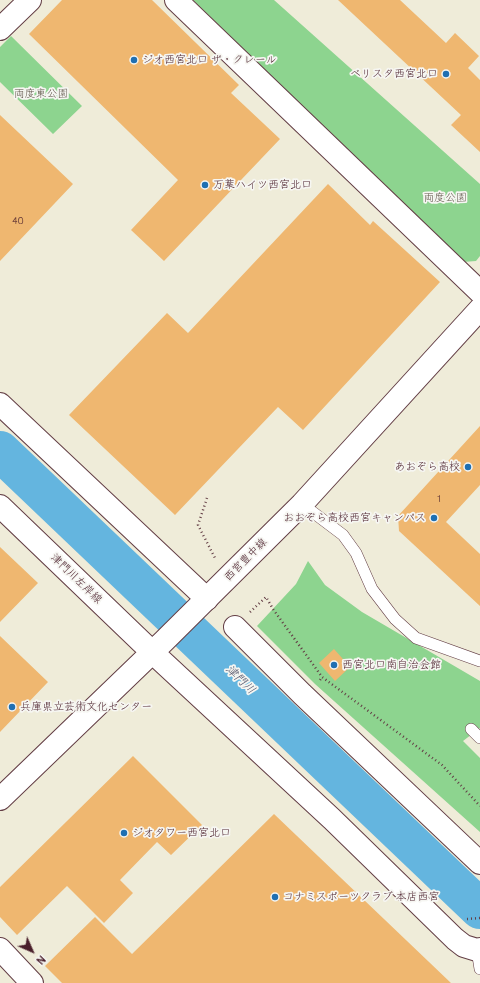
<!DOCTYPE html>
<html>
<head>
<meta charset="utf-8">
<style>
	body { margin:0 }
	#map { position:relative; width:480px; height:983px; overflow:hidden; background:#efecd9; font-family:Pangolin,sans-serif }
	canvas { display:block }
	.north { position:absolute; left:12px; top:931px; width:40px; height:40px; -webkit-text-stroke:3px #f6f6f2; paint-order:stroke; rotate:135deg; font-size:11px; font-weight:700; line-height:16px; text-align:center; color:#4a1f2b }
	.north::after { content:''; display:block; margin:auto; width:14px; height:18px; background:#4a1f2b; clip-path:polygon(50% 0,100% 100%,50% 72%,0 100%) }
</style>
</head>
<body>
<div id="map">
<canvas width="480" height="983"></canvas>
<div class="north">N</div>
</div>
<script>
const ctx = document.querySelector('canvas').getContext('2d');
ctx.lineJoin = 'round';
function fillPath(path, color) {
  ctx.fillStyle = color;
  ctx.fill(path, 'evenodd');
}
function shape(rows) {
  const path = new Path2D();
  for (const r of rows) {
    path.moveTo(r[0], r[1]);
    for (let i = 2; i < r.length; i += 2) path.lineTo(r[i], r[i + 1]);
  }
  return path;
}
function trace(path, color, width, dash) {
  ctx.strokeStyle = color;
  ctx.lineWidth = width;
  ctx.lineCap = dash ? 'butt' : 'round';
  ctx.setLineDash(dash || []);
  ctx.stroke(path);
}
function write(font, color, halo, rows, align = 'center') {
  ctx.font = font + ' Pangolin,"Klee One",sans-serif';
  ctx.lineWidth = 3.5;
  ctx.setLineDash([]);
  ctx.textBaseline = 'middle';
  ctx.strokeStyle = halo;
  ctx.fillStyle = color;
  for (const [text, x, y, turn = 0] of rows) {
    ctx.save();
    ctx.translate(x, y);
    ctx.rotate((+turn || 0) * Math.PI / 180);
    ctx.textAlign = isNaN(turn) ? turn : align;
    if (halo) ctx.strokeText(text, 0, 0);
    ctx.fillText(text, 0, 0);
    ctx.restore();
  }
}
const green = shape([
	[193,0,274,0,480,184,480,256,476,261,463,262],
	[11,36,82,106,53,134,0,82,0,47],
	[308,561,325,585,362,612,480,681,480,728,463,741,480,758,480,832,315,684,257,626,296,584]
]);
const river = shape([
	[0,451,480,909]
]);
const building = shape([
	[62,0,152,0,239,85,231,93,280,139,164,261,131,230,178,180,29,34],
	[338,0,400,0,446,43,455,33,479,56,468,68,480,80,480,152,451,125,461,115],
	[0,115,73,184,0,261],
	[328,184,370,225,373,221,440,282,303,430,278,407,175,515,69,415,167,313,188,333],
	[480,426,480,485,446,522,480,554,480,606,399,531,398,516],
	[0,547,38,583,0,622],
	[0,636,48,682,0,732],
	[334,649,350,667,335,681,319,663],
	[133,756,202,825,171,855,157,842,120,880,133,893,104,923,67,886,17,935,0,917,0,887],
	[274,814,451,983,62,983,45,966,95,917,132,954]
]);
const path = shape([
	[207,498,198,525,216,560],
	[250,612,266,597,273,609,322,677],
	[320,680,322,677,442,765,480,806],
	[467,919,480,918]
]);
const lane = shape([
	[302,504,343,535,356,553,372,589,395,619,416,638,480,661],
	[471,729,480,738],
	[477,950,480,969]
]);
const street = shape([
	[176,0,480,292],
	[0,29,30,0],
	[0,404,207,599],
	[235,627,302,694,480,863],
	[0,949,32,983]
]);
const secondary = shape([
	[0,506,152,652,332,819,455,939,464,946,477,950,480,949],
	[0,799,164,641,302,504,480,309]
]);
const markers = [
	[134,60,4,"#1f6fb2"],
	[446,74,4,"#1f6fb2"],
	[205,185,4,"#1f6fb2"],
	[468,467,4,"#1f6fb2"],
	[434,518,4,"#1f6fb2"],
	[334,665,4,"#1f6fb2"],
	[12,707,4,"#1f6fb2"],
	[124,833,4,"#1f6fb2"],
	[275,897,4,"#1f6fb2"]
];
const numberNames = [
	["40",18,222],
	["1",439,500]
];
const poiNames = [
	["ジオ西宮北口 ザ・クレール",142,60],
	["ベリスタ西宮北口",438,74,"right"],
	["万葉ハイツ西宮北口",213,185],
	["あおぞら高校",460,467,"right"],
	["おおぞら高校西宮キャンパス",426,518,"right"],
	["西宮北口南自治会館",342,665],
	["兵庫県立芸術文化センター",20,707],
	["ジオタワー西宮北口",132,833],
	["コナミスポーツクラブ 本店西宮",283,897]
];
const parkNames = [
	["両度東公園",41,94],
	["両度公園",445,198]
];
const streetNames = [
	["西宮豊中線",246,560,-45],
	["津門川左岸線",76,579,44]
];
const waterNames = [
	["津門川",240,680,44]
];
fillPath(green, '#8dd48f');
trace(river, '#64b5df', 40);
fillPath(building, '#efb770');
trace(lane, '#633e45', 12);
trace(street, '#633e45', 24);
trace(secondary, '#633e45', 24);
trace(path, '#633e45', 2.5, [1, 3]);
trace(lane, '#fff', 11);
trace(street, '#fff', 22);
trace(secondary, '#fff', 22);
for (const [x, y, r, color] of markers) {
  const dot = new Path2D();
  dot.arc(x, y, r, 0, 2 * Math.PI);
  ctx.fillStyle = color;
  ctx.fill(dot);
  trace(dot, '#f6f6f2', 1.5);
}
write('9px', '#73453c', null, numberNames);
write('11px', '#4a1f2b', '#f6f6f2', poiNames, 'left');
write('11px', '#5e5549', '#f6f6f2', parkNames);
write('11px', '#4a1f2b', '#f6f6f2', streetNames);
write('italic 12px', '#53546a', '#f6f6f2', waterNames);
</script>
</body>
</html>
